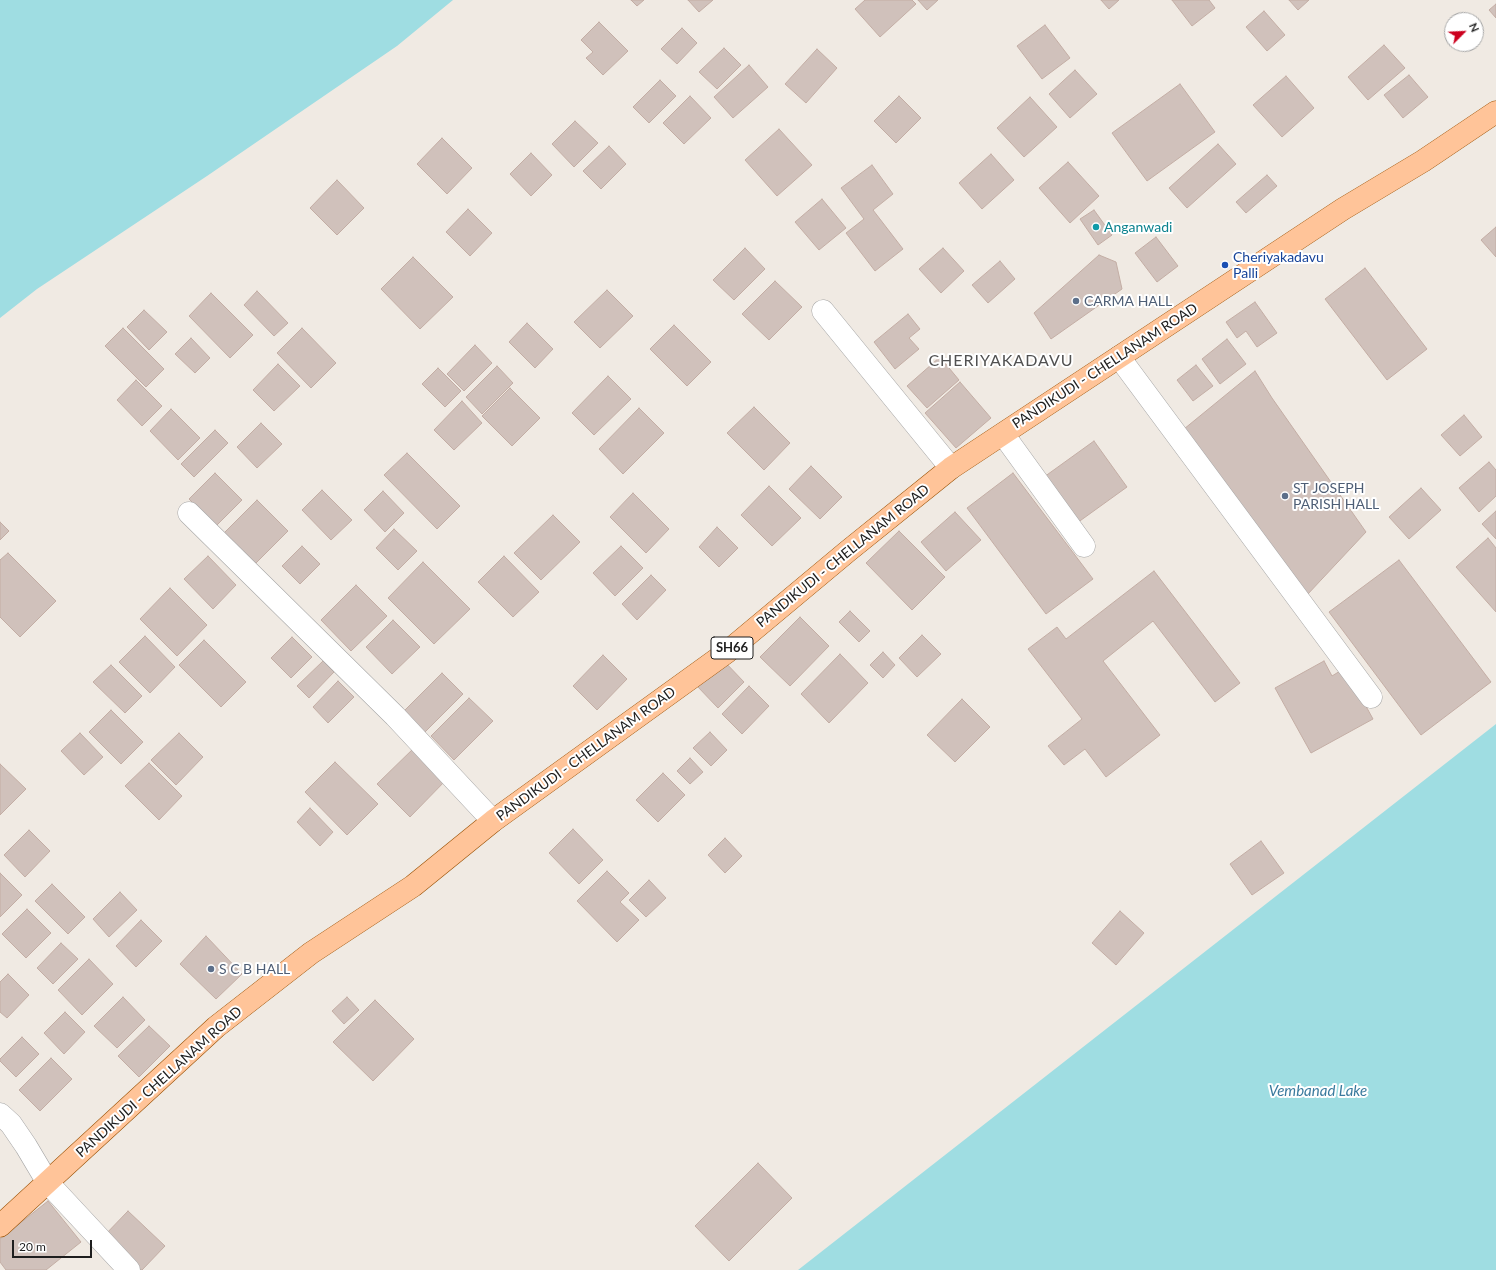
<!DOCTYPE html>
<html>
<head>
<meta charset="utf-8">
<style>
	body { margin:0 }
	#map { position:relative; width:1496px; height:1270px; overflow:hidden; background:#f0eae3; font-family:Lato,sans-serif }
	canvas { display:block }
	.north { position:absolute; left:1444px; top:12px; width:40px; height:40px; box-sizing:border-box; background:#fff; border:1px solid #a5a5a5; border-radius:50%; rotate:66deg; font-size:11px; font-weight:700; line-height:16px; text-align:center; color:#1e1e1e }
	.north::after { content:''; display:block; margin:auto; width:14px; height:18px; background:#cc001e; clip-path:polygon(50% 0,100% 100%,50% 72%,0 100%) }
	.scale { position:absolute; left:12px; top:1240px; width:80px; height:18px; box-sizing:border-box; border:2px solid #1e1e1e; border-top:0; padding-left:5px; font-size:12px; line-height:14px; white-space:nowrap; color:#1e1e1e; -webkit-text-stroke:3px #fff; paint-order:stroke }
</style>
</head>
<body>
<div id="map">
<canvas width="1496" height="1270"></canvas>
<div class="north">N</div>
<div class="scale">20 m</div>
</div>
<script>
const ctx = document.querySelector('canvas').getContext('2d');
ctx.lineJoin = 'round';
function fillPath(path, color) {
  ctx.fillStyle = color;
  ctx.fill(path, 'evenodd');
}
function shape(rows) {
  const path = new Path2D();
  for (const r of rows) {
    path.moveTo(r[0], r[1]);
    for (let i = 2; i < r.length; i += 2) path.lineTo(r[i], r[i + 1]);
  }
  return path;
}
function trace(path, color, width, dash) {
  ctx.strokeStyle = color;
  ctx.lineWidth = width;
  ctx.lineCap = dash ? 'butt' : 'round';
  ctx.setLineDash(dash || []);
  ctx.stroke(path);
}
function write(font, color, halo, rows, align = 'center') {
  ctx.font = font + ' Lato,sans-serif';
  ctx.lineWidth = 4;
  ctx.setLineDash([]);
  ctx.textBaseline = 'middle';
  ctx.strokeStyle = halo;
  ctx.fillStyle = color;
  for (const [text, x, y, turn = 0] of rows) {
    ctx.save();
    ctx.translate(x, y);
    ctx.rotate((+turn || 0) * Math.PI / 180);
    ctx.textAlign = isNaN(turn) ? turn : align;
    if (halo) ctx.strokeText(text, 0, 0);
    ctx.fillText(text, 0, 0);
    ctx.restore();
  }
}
const water = shape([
	[0,0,453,0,397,46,207,176,37,289,0,318],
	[1496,724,1496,1270,798,1270]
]);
const building = shape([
	[631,0,644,0,637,6,631,0],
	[688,0,713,0,699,12,688,0],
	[865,0,912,0,916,4,880,37,855,9,865,0],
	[918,0,938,0,927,10,918,0],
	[1101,0,1119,0,1109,9,1101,0],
	[1172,0,1209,0,1215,8,1192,26,1172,0],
	[1289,0,1309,0,1298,10,1289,0],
	[1496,4,1496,18,1489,10,1496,4],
	[1264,11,1285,35,1267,51,1246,27,1264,11],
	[599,22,628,51,603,75,586,58,593,52,581,40,599,22],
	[1045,25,1070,58,1042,79,1017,46,1045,25],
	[682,28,697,43,677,64,661,49,682,28],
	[1384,45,1405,68,1368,100,1348,77,1384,45],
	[724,48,741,65,717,89,699,72,724,48],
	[817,49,837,68,806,103,785,84,817,49],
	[749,65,768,87,733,118,714,97,749,65],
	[1075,70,1097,94,1070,118,1049,94,1075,70],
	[1409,75,1428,97,1403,118,1384,95,1409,75],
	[1286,76,1314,108,1282,137,1253,105,1286,76],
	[660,80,676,96,649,123,633,107,660,80],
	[1180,84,1215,132,1147,181,1112,133,1180,84],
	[690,96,711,118,684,144,663,123,690,96],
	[899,96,921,118,896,143,874,121,899,96],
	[1030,97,1057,127,1024,157,997,128,1030,97],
	[575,121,598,143,574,167,552,144,575,121],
	[779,129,812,165,777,196,745,160,779,129],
	[442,138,472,168,447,194,417,164,442,138],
	[1218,144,1236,164,1187,208,1169,188,1218,144],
	[609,146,626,164,601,189,583,171,609,146],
	[531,153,552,175,531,196,510,174,531,153],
	[991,154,1014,180,982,209,959,183,991,154],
	[1068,162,1099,196,1070,223,1039,188,1068,162],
	[872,165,893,194,873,210,903,249,875,271,846,233,864,219,841,188,872,165],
	[1267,175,1277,186,1246,213,1236,202,1267,175],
	[337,180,364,208,337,235,310,208,337,180],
	[822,199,846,228,819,250,795,222,822,199],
	[468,209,492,233,470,256,446,232,468,209],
	[1094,210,1112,235,1098,245,1080,219,1094,210],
	[1496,227,1496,257,1481,240,1496,227],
	[1156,237,1178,266,1157,282,1135,253,1156,237],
	[745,248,765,269,734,300,713,280,745,248],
	[943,248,964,271,941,293,919,269,943,248],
	[1099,255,1116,262,1122,289,1051,339,1034,313,1099,255],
	[413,257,453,297,420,329,381,289,413,257],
	[1000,261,1015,279,988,303,972,285,1000,261],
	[1365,268,1427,349,1387,380,1325,299,1365,268],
	[775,281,802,307,769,340,742,314,775,281],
	[607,290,633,316,600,348,574,322,607,290],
	[257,291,288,323,274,336,244,305,257,291],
	[211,293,253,335,230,358,189,316,211,293],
	[1255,302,1277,333,1257,347,1246,331,1237,338,1226,322,1255,302],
	[144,310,167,332,149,350,127,327,144,310],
	[908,314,920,329,909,338,919,349,895,369,874,342,908,314],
	[527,323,553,349,535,368,509,342,527,323],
	[674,325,711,362,687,386,650,349,674,325],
	[123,328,164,369,146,387,105,346,123,328],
	[302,328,336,363,311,388,277,353,302,328],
	[191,338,210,358,195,373,175,354,191,338],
	[1227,339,1246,364,1220,384,1202,359,1227,339],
	[475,345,492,363,464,391,447,374,475,345],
	[940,357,959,380,927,408,907,386,940,357],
	[278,364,300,386,274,411,253,390,278,364],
	[1196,365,1213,386,1193,401,1177,380,1196,365],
	[497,366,513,383,482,414,466,397,497,366],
	[438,368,461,391,445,407,422,384,438,368],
	[1255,371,1272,398,1366,532,1307,595,1184,429,1255,371],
	[608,376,631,399,594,435,572,413,608,376],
	[136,380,162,406,142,426,117,400,136,380],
	[960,382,991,418,956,448,925,413,960,382],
	[510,388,540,418,512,446,482,416,510,388],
	[462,401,482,423,454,450,434,430,462,401],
	[754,407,790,443,764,470,727,433,754,407],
	[639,408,664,433,623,474,599,449,639,408],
	[171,409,200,438,178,460,150,431,171,409],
	[1464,415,1482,437,1460,456,1441,435,1464,415],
	[261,423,282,444,257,468,237,447,261,423],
	[215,430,228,443,194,477,181,464,215,430],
	[1094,441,1127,487,1077,523,1044,477,1094,441],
	[407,453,460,506,437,529,384,475,407,453],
	[1489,462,1496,470,1496,496,1479,512,1459,488,1489,462],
	[811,466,842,497,820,519,789,489,811,466],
	[215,473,242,500,216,526,189,499,215,473],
	[1013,473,1093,579,1046,614,967,508,1013,473],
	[769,486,801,518,772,546,741,515,769,486],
	[1421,488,1441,510,1409,539,1389,517,1421,488],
	[322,490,352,520,331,540,302,510,322,490],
	[383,491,404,513,385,532,364,510,383,491],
	[633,493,669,529,646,553,610,517,633,493],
	[257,500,288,531,254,565,223,534,257,500],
	[1496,511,1496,539,1482,524,1496,511],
	[955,512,981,540,946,571,921,542,955,512],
	[553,515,580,542,541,580,514,553,553,515],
	[0,522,9,531,0,540,0,522],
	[717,527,738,548,719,567,699,547,717,527],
	[394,529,417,551,398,570,376,548,394,529],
	[899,531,945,577,912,610,866,563,899,531],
	[1488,538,1496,548,1496,612,1456,567,1488,538],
	[302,546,320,564,300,584,282,566,302,546],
	[621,546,643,568,615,596,593,573,621,546],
	[8,553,56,601,20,637,0,617,0,560,8,553],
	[208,556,236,585,213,609,184,579,208,556],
	[504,556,539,592,513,617,478,582,504,556],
	[1399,560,1491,682,1421,735,1329,612,1399,560],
	[423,562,470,609,434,644,388,598,423,562],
	[1154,571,1240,683,1215,702,1153,621,1103,661,1160,735,1106,777,1085,749,1064,765,1048,746,1082,719,1028,649,1057,627,1066,639,1154,571],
	[651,575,666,590,637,620,622,604,651,575],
	[356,585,387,616,351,651,321,620,356,585],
	[170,588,207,625,177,656,140,619,170,588],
	[850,611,870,631,859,642,839,622,850,611],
	[800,617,829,646,790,686,760,657,800,617],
	[393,620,420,647,392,674,366,647,393,620],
	[922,635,941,654,917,677,899,658,922,635],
	[145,636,175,667,150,693,119,662,145,636],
	[292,637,312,657,291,678,271,658,292,637],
	[204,640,246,682,221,707,179,665,204,640],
	[883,652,895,665,883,678,870,665,883,652],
	[840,654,868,683,829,723,801,694,840,654],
	[603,655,627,679,597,710,573,686,603,655],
	[723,660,744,682,718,708,697,686,723,660],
	[323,661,334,672,309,698,297,686,323,661],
	[1324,661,1332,676,1345,668,1373,719,1311,753,1275,688,1324,661],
	[111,665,142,696,125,713,93,682,111,665],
	[442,673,463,694,425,732,404,711,442,673],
	[338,681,354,697,328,723,313,707,338,681],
	[749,686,769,706,742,734,722,714,749,686],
	[469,698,493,721,454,760,431,736,469,698],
	[962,699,990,727,955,762,927,735,962,699],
	[111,710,143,742,121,764,89,732,111,710],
	[710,732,727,750,711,766,693,748,710,732],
	[80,733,103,757,84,775,61,751,80,733],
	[179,733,203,757,176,785,151,760,179,733],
	[416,746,448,778,410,817,377,784,416,746],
	[690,758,703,772,690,784,677,771,690,758],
	[335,762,378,804,347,835,305,792,335,762],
	[149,763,182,796,159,820,125,786,149,763],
	[0,764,26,789,0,815,0,764],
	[663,773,685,795,658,822,636,800,663,773],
	[310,808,333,832,320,846,297,822,310,808],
	[573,829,603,860,579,884,549,853,573,829],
	[29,830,50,851,25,877,4,855,29,830],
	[725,838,742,856,725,873,708,855,725,838],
	[1261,841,1284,873,1252,895,1230,864,1261,841],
	[607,871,629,893,620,902,639,920,617,942,577,901,607,871],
	[0,873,22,895,0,917,0,873],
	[649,880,666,898,646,917,629,900,649,880],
	[52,884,85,917,68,934,35,901,52,884],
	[120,892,137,910,109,937,93,919,120,892],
	[27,909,51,933,26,958,2,934,27,909],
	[1120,911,1144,933,1116,965,1092,943,1120,911],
	[141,920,162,941,136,967,116,946,141,920],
	[206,936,242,974,216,999,180,964,206,936],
	[61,943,78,959,53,984,37,968,61,943],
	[89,959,113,984,82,1015,58,990,89,959],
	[8,974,29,995,7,1018,0,1012,0,982,8,974],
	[123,997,145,1020,117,1048,94,1026,123,997],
	[347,997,359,1010,344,1024,332,1011,347,997],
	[375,1000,414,1039,373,1081,333,1042,375,1000],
	[65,1012,85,1032,64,1054,44,1033,65,1012],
	[149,1026,170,1046,139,1077,118,1056,149,1026],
	[22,1037,39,1054,16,1077,0,1061,0,1059,22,1037],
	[51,1058,72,1079,40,1111,19,1090,51,1058],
	[758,1163,792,1198,729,1261,695,1226,758,1163],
	[48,1201,81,1242,46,1270,6,1270,0,1262,0,1239,48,1201],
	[128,1211,165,1246,142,1270,138,1270,103,1237,128,1211]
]);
const street = shape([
	[823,311,951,468],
	[1119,357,1371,697],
	[1003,434,1084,546],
	[189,513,395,716,493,821],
	[0,1114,11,1124,26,1146,48,1183,129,1270]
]);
const primary = shape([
	[0,1226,216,1027,311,953,413,886,493,821,727,652,848,551,951,468,1343,209,1423,161,1496,112]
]);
const markers = [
	[1096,227,4,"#0f9aa8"],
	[1225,265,4,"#1a4fb4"],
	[1076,301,4,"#5c6f8a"],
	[1285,496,4,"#5c6f8a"],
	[211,969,4,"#5c6f8a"]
];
const shields = [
	[732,648,42]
];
const shieldNames = [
	["SH66",732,648]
];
const cultureNames = [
	["Anganwadi",1104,227]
];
const transitNames = [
	["Cheriyakadavu",1233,257],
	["Palli",1233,273]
];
const serviceNames = [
	["CARMA HALL",1084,301],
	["ST JOSEPH",1293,488],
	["PARISH HALL",1293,504],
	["S C B HALL",219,969]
];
const streetNames = [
	["PANDIKUDI - CHELLANAM ROAD",1105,366,-33],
	["PANDIKUDI - CHELLANAM ROAD",843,556,-39],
	["PANDIKUDI - CHELLANAM ROAD",586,754,-36],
	["PANDIKUDI - CHELLANAM ROAD",159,1082,-42]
];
const waterNames = [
	["Vembanad Lake",1318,1091]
];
const quarterNames = [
	["CHERIYAKADAVU",1001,361]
];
fillPath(water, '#9fdde2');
fillPath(building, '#d0c1bb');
trace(building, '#c3ada4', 1);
trace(street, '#a5a5a5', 23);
trace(primary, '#984f00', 23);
trace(street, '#fff', 22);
trace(primary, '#ffc499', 22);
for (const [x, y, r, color] of markers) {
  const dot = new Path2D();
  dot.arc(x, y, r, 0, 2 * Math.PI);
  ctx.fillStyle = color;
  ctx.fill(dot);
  trace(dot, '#fff', 1.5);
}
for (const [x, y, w] of shields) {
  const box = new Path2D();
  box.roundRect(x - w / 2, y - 11, w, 22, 3);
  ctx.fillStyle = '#fff';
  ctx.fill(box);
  trace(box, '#1e1e1e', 1);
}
write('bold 13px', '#1e1e1e', null, shieldNames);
write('14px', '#0d838f', '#fff', cultureNames, 'left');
write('14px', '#164399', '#fff', transitNames, 'left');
write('14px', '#4e5e75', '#fff', serviceNames, 'left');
write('14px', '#1e1e1e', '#fff', streetNames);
write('italic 15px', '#3a7a9e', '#fff', waterNames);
ctx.letterSpacing = '1px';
write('16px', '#515151', '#fff', quarterNames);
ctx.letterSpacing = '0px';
</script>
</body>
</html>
